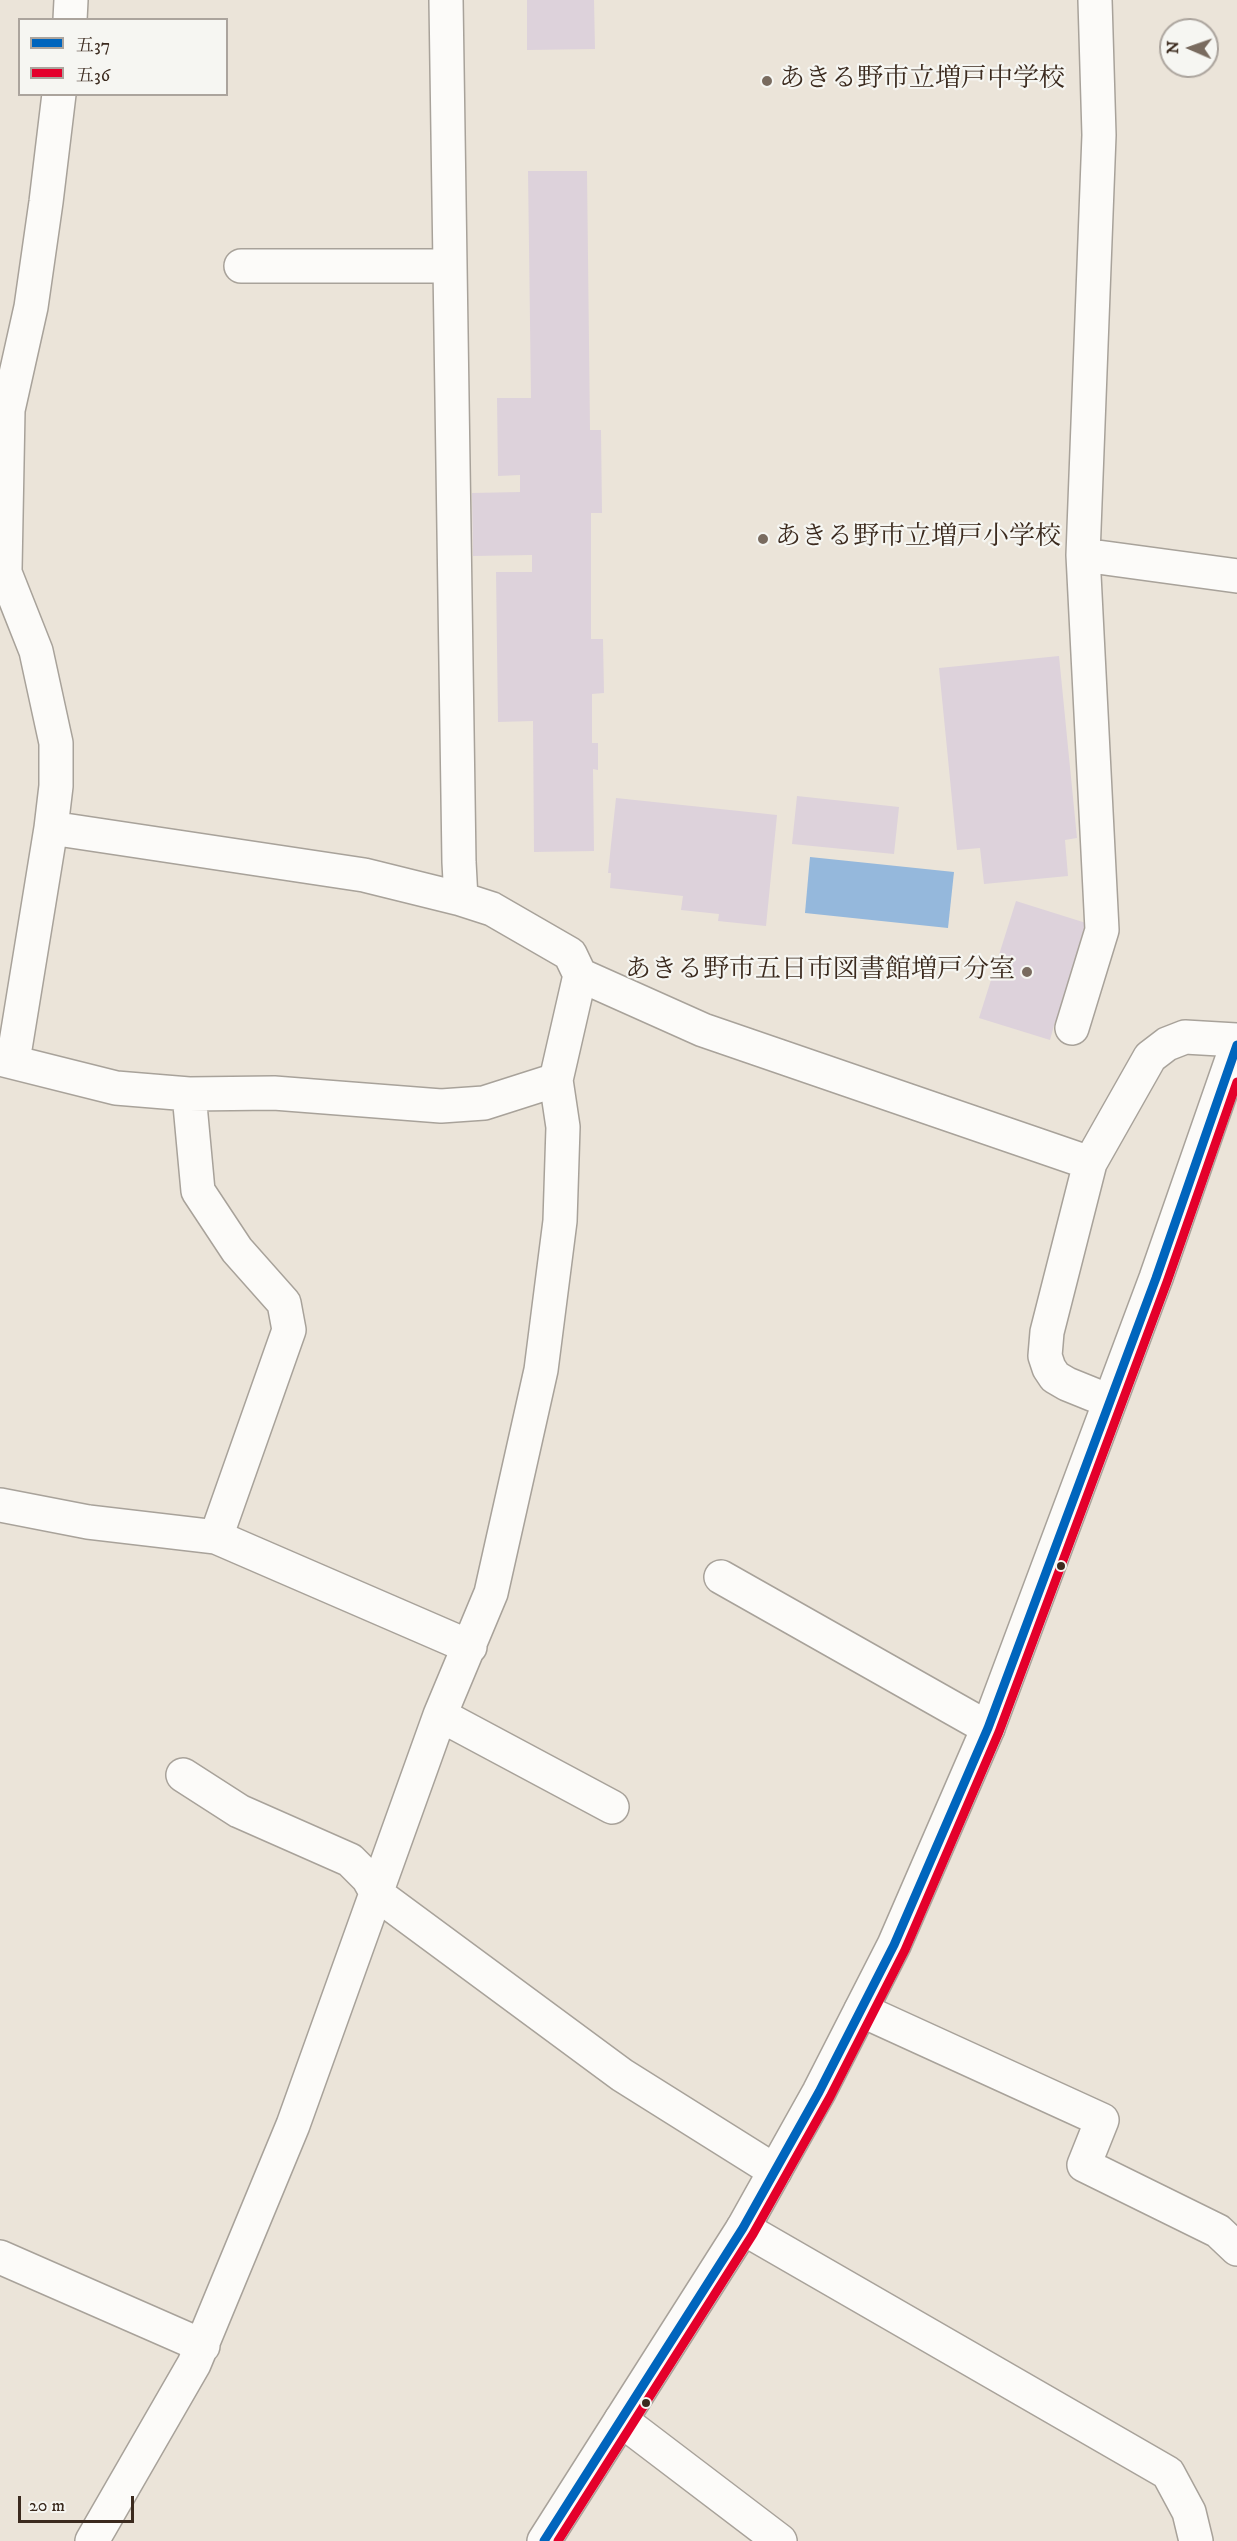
<!DOCTYPE html>
<html>
<head>
<meta charset="utf-8">
<style>
	body { margin:0 }
	#map { position:relative; width:1237px; height:2541px; overflow:hidden; background:#ebe4d9; font-family:"IM FELL DW Pica","Noto Serif JP",serif }
	canvas { display:block }
	.legend { position:absolute; left:18px; top:18px; width:210px; height:78px; box-sizing:border-box; background:#f6f6f2; border:2px solid #aba49d; margin:0; padding:8px 10px; list-style:none; font-size:18px; color:#3b2a1e }
	.legend li { display:flex; align-items:center; gap:12px; height:30px }
	.legend b { width:30px; border:2px solid #aba49d }
	.north { position:absolute; left:1159px; top:18px; width:60px; height:60px; box-sizing:border-box; background:#f6f6f2; border:2px solid #aba49d; border-radius:50%; rotate:272deg; font-size:16px; font-weight:700; line-height:24px; text-align:center; color:#3b2a1e }
	.north::after { content:''; display:block; margin:auto; width:21px; height:27px; background:#796b5f; clip-path:polygon(50% 0,100% 100%,50% 72%,0 100%) }
	.scale { position:absolute; left:18px; top:2496px; width:116px; height:27px; box-sizing:border-box; border:3px solid #3b2a1e; border-top:0; padding-left:8px; font-size:18px; line-height:21px; white-space:nowrap; color:#3b2a1e; -webkit-text-stroke:4px #f6f6f2; paint-order:stroke }
</style>
</head>
<body>
<div id="map">
<canvas width="1237" height="2541"></canvas>
<ul class="legend">
<li><b style="height:8px;background:#0065bd"></b>五37</li>
<li><b style="height:8px;background:#e4002b"></b>五36</li>
</ul>
<div class="north">N</div>
<div class="scale">20 m</div>
</div>
<script>
const ctx = document.querySelector('canvas').getContext('2d');
ctx.lineJoin = 'round';
function fillPath(path, color) {
  ctx.fillStyle = color;
  ctx.fill(path, 'evenodd');
}
function shape(rows) {
  const path = new Path2D();
  for (const r of rows) {
    path.moveTo(r[0], r[1]);
    for (let i = 2; i < r.length; i += 2) path.lineTo(r[i], r[i + 1]);
  }
  return path;
}
function trace(path, color, width, dash) {
  ctx.strokeStyle = color;
  ctx.lineWidth = width;
  ctx.lineCap = dash ? 'butt' : 'round';
  ctx.setLineDash(dash || []);
  ctx.stroke(path);
}
function write(font, color, halo, rows, align = 'center') {
  ctx.font = font + ' "IM FELL DW Pica","Noto Serif JP",serif';
  ctx.lineWidth = 4.5;
  ctx.setLineDash([]);
  ctx.textBaseline = 'middle';
  ctx.strokeStyle = halo;
  ctx.fillStyle = color;
  for (const [text, x, y, turn = 0] of rows) {
    ctx.save();
    ctx.translate(x, y);
    ctx.rotate((+turn || 0) * Math.PI / 180);
    ctx.textAlign = isNaN(turn) ? turn : align;
    if (halo) ctx.strokeText(text, 0, 0);
    ctx.fillText(text, 0, 0);
    ctx.restore();
  }
}
const water = shape([
	[810,857,954,872,948,928,805,913]
]);
const building = shape([
	[527,0,594,0,595,49,527,50],
	[528,171,587,171,590,430,601,430,602,513,591,513,591,639,603,639,604,693,592,694,592,743,598,743,598,770,593,769,594,851,534,852,533,721,498,722,496,572,532,572,532,555,473,556,472,493,520,492,520,475,498,476,497,398,531,398],
	[1059,656,1077,838,1065,840,1068,876,984,884,980,848,957,850,939,668],
	[797,796,899,807,894,854,792,844],
	[616,798,777,815,766,926,718,921,719,914,681,910,683,896,610,888,611,873,608,873],
	[1016,901,1086,923,1080,941,1087,943,1062,1024,1055,1022,1050,1040,979,1018]
]);
const minor = shape([
	[1095,0,1099,135,1083,555,1237,576],
	[70,20,71,0],
	[241,266,449,266],
	[0,560,36,651,56,743,56,786,51,828,13,1061],
	[5,569,8,410,31,307,46,202,59,94],
	[51,828,364,875,461,899],
	[580,975,703,1030,1090,1163],
	[1072,1028,1102,930,1083,555],
	[0,1059,116,1088,189,1094,274,1093,441,1106,484,1103,556,1080],
	[189,1094,198,1191,237,1250,284,1303,289,1330,216,1537],
	[1109,1401,1067,1384,1055,1377,1049,1368,1045,1356,1047,1332,1090,1163,1150,1057,1167,1044,1185,1037,1237,1040],
	[0,1505,88,1522,216,1537,470,1647],
	[721,1577,988,1728],
	[440,1715,612,1807],
	[183,1775,239,1811,350,1860,368,1878,377,1894,622,2075,775,2171],
	[861,2010,1102,2120,1084,2165,1218,2231,1237,2249],
	[743,2228,1168,2473,1189,2512,1196,2541],
	[0,2257,203,2346],
	[621,2420,780,2541],
	[92,2541,194,2364,293,2125,440,1715,491,1593,541,1370,560,1221,563,1127,556,1080,580,975,570,954,492,909,461,899,459,862,446,0]
]);
const major = shape([
	[544,2541,743,2228,819,2092,894,1945,988,1728,1156,1278,1237,1045]
]);
const bus1 = shape([
	[544,2541,743,2228,819,2092,894,1945,988,1728,1156,1278,1237,1045]
]);
const bus2 = shape([
	[558,2541,753,2234,830,2097,905,1950,999,1732,1167,1282,1237,1082]
]);
const markers = [
	[767,81,6,"#796b5f"],
	[763,539,6,"#796b5f"],
	[1027,972,6,"#796b5f"],
	[1061,1566,5,"#3b2a1e"],
	[646,2403,5,"#3b2a1e"]
];
const poiNames = [
	["あきる野市立増戸中学校",779,81],
	["あきる野市立増戸小学校",775,539],
	["あきる野市五日市図書館増戸分室",1015,972,"right"]
];
fillPath(water, '#95b8dc');
fillPath(building, '#ddd2db');
trace(minor, '#a8a29a', 36);
trace(major, '#a8a29a', 36);
trace(minor, '#fcfbf9', 33);
trace(major, '#fcfbf9', 33);
trace(bus1, '#0065bd', 9);
trace(bus2, '#e4002b', 9);
for (const [x, y, r, color] of markers) {
  const dot = new Path2D();
  dot.arc(x, y, r, 0, 2 * Math.PI);
  ctx.fillStyle = color;
  ctx.fill(dot);
  trace(dot, '#f6f6f2', 2);
}
write('26px', '#3b2a1e', '#f6f6f2', poiNames, 'left');
</script>
</body>
</html>
